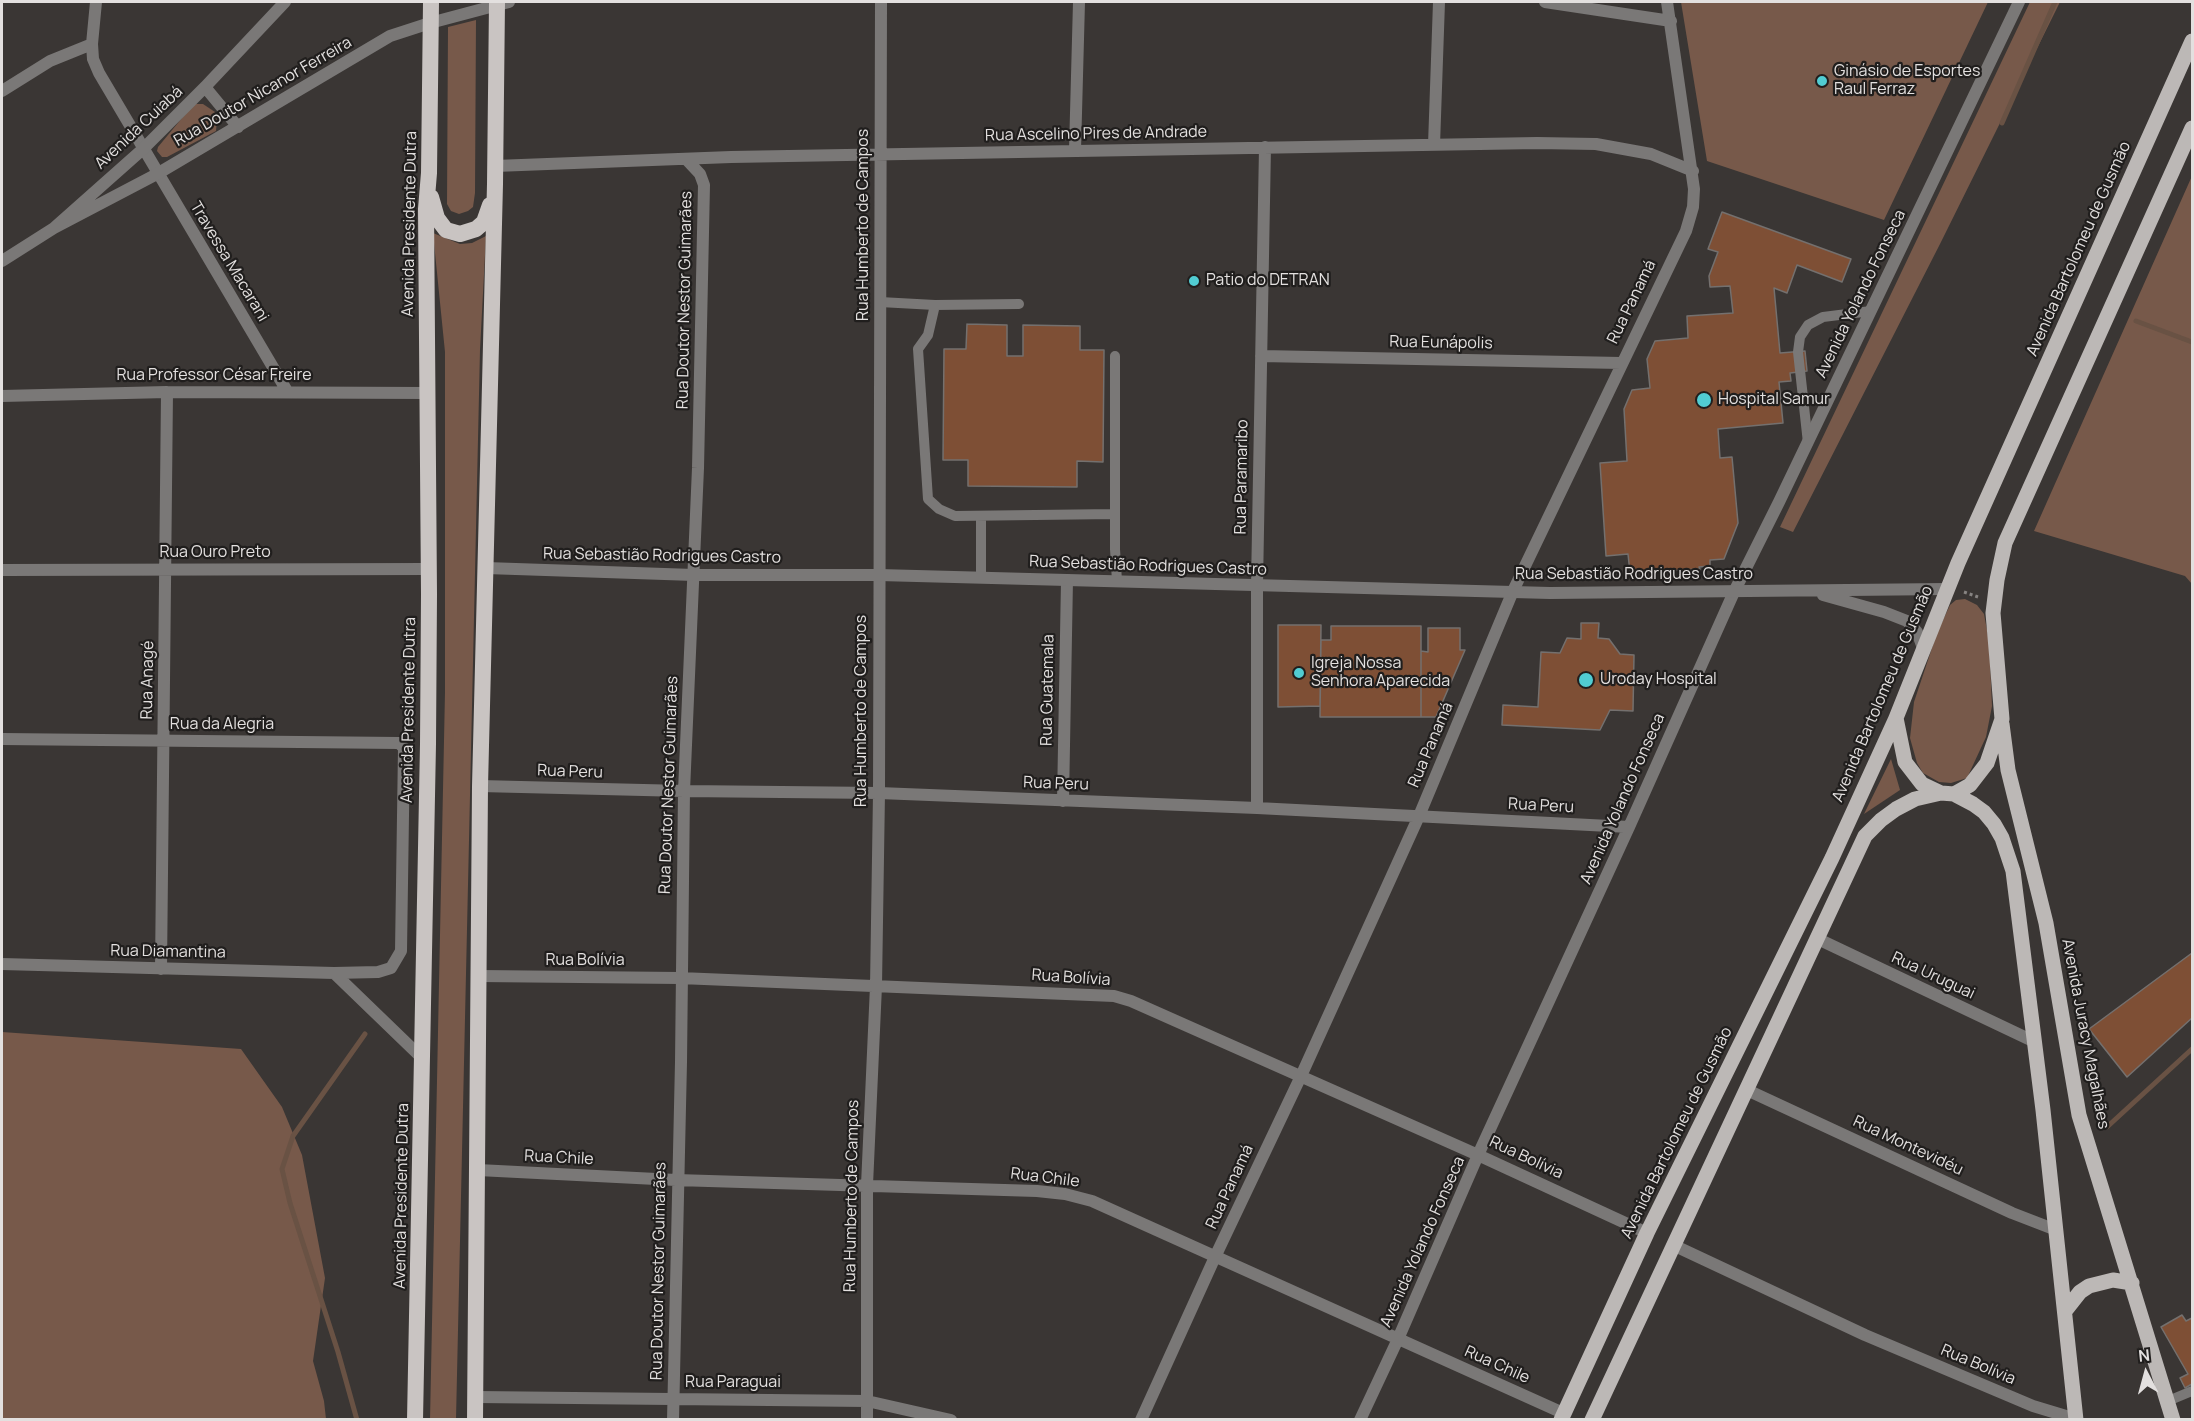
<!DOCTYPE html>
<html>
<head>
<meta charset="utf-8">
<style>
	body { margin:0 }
	#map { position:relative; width:2194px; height:1421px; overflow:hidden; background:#3a3634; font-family:Manrope,sans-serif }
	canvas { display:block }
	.frame { position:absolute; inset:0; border:3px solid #e3e0df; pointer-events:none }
	.north { position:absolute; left:2116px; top:1343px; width:60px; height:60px; -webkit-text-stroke:4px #201e1d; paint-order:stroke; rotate:354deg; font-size:16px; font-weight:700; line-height:24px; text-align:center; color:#e3e0df }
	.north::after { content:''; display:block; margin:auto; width:21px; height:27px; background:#e3e0df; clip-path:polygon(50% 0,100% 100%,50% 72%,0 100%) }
</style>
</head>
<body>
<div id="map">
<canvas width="2194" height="1421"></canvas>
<div class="frame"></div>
<div class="north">N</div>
</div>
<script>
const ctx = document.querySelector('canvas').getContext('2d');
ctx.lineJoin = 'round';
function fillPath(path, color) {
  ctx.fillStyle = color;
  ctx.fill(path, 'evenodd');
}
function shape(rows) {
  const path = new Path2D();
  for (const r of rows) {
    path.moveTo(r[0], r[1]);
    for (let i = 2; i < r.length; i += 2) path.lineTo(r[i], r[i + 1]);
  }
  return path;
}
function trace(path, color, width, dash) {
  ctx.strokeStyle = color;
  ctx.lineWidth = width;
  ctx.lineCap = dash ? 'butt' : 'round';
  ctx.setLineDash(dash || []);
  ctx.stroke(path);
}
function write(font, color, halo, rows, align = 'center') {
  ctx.font = font + ' Manrope,sans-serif';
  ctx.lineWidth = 4.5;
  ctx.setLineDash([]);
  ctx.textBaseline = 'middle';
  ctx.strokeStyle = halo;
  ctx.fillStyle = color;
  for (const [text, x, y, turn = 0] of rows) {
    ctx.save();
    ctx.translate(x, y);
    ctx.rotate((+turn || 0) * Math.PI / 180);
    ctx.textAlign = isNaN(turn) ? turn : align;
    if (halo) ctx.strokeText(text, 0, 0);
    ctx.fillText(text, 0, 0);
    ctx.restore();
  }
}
const green = shape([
	[1681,2,1988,2,1884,220,1707,161],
	[2030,2,2060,2,1940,244,1793,532,1780,527],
	[476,20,475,193,473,207,468,211,459,214,451,211,447,204,448,27],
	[196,104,203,104,215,112,217,121,216,131,167,157,162,157,157,151,158,147,192,106],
	[2192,176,2192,584,2185,576,2034,531],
	[433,233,460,244,472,243,486,236,480,350,456,1419,430,1420,445,692,445,352],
	[1965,599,1977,605,1984,614,1989,641,1992,706,1986,737,1967,778,1951,783,1939,782,1923,773,1917,763,1910,738,1914,702,1937,633,1950,605,1956,600],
	[1891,759,1900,790,1864,814],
	[2,1032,241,1049,282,1107,302,1155,325,1278,313,1361,324,1401,326,1419,2,1419]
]);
const stream = shape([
	[2002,123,2055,2],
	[2136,321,2192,342],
	[2107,1127,2192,1049],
	[357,1420,338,1352,290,1203,282,1169,293,1136,365,1034]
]);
const building = shape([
	[1722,212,1851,259,1842,282,1797,265,1787,293,1774,288,1780,353,1805,351,1807,371,1790,373,1791,381,1779,382,1783,423,1718,429,1720,458,1732,457,1738,523,1724,559,1710,560,1710,566,1699,567,1700,569,1630,573,1628,554,1606,556,1600,463,1627,461,1624,409,1632,390,1650,388,1647,359,1655,341,1688,338,1687,316,1733,313,1730,286,1710,287,1709,276,1718,252,1708,249,1722,212],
	[967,324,1007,325,1007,356,1023,356,1023,325,1080,326,1080,350,1104,350,1103,462,1077,461,1077,487,968,486,968,460,943,460,944,349,966,349,967,324],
	[1581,623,1599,623,1598,638,1609,639,1620,654,1634,655,1633,711,1610,710,1600,730,1502,725,1503,705,1538,707,1541,652,1560,653,1567,638,1581,639,1581,623],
	[1278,625,1321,625,1320,706,1278,707,1278,625],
	[1331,626,1421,626,1421,717,1320,717,1321,640,1331,640,1331,626],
	[1428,628,1460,628,1460,650,1465,650,1436,717,1421,717,1421,651,1428,652,1428,628],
	[2192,953,2192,1018,2127,1077,2089,1029,2192,953],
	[2182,1315,2186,1321,2192,1318,2192,1384,2185,1388,2180,1378,2188,1374,2161,1327,2182,1315]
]);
const path = shape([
	[1964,592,1978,597]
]);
const service = shape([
	[880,302,935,305,1019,304],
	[935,305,928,335,918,349,928,499,939,509,955,516,1115,514],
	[1115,356,1115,549,1117,581],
	[1808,443,1798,352,1800,337,1808,325,1823,317,1871,311],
	[981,516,981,578],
	[2168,1401,2192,1391]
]);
const minor = shape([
	[96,2,92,44,93,59,99,73,287,391],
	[1545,2,1671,21],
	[2,91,50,61,92,44],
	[1434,145,1439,2],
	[1075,150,1079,2],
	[495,166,731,157,1537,143,1596,144,1651,154,1693,171],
	[1261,356,1621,363],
	[2,396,167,392,427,393],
	[2,570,428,569],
	[2,739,399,743,404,748,401,951,391,968,378,972,334,973,2,964],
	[480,786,684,791,879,793,1257,808,1629,827],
	[1063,801,1067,580],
	[1257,808,1257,585,1265,147],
	[1818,939,2035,1042],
	[161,969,167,392],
	[334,973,422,1058],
	[479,976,680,978,1114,996,1131,1001,1478,1155,1647,1233],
	[1747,1090,2012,1213,2056,1230],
	[478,1170,676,1180,1037,1191,1065,1194,1092,1201,1563,1413],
	[1673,1245,1865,1335,2033,1406,2076,1419],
	[476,1397,867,1401,951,1420],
	[673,1420,681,1062,684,791,698,468,704,185,700,174,686,159],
	[867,1420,867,1185,876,986,879,793,881,2],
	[1141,1420,1215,1257,1301,1076,1419,816,1513,591,1686,231,1693,207,1694,189,1667,2],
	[1360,1420,1398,1339,1478,1155,1629,827,1734,592,1779,502,2019,2]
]);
const tertiary = shape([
	[205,87,238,127],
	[54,228,157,174,390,36,430,23,509,2],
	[2,261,54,228,143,149,205,87,285,2],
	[486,568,694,575,879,575,1067,580,1550,593,1946,589],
	[1823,595,1884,612,1907,621,1917,632,1923,648]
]);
const primary = shape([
	[1896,718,1905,762,1922,784,1941,793,1954,794,1970,785,1987,763,2002,719,1993,613,1997,580,2005,543,2192,128],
	[2002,724,2008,770,2046,923,2079,1115,2173,1420],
	[1954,794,1973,804,1984,812,1994,824,2002,838,2013,871,2043,1110,2076,1420],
	[2065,1311,2080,1292,2089,1286,2113,1280,2132,1283],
	[1561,1420,1647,1233,1832,858,1896,718,1958,563,2192,41],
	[1592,1420,1865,836,1881,820,1896,809,1915,799,1941,793]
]);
const trunk = shape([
	[431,197,437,218,446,230,460,234,476,229,484,222,490,205],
	[415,1420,428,744,429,594,426,209,429,173,431,2],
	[475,1420,480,786,495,184,497,2]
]);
const markers = [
	[1822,81,6,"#51ccd2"],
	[1194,281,6,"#51ccd2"],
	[1704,400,8,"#51ccd2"],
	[1299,673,6,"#51ccd2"],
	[1586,680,8,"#51ccd2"]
];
const poiNames = [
	["Ginásio de Esportes",1834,72],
	["Raul Ferraz",1834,90],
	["Patio do DETRAN",1206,281],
	["Hospital Samur",1718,400],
	["Igreja Nossa",1311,664],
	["Senhora Aparecida",1311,682],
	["Uroday Hospital",1600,680]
];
const streetNames = [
	["Rua Doutor Nicanor Ferreira",263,92,-30],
	["Avenida Cuiabá",139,128,-43],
	["Rua Ascelino Pires de Andrade",1096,134,-1],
	["Avenida Presidente Dutra",410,224,-89],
	["Rua Humberto de Campos",864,225,-90],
	["Avenida Bartolomeu de Gusmão",2079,249,-66],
	["Travessa Macarani",229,262,59],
	["Avenida Yolando Fonseca",1861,294,-64],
	["Rua Doutor Nestor Guimarães",685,300,-89],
	["Rua Panamá",1632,302,-64],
	["Rua Eunápolis",1441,343,1],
	["Rua Professor César Freire",214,376],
	["Rua Paramaribo",1242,477,-89],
	["Rua Ouro Preto",215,553],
	["Rua Sebastião Rodrigues Castro",662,556,1],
	["Rua Sebastião Rodrigues Castro",1148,566,2],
	["Rua Sebastião Rodrigues Castro",1634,575],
	["Rua Anagé",148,680,-89],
	["Rua Guatemala",1048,690,-89],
	["Avenida Bartolomeu de Gusmão",1883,694,-67],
	["Avenida Presidente Dutra",409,710,-89],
	["Rua Humberto de Campos",862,711,-90],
	["Rua da Alegria",222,725],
	["Rua Panamá",1431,745,-67],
	["Rua Peru",570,772,2],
	["Rua Peru",1056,784,2],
	["Rua Doutor Nestor Guimarães",669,785,-88],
	["Avenida Yolando Fonseca",1623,799,-66],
	["Rua Peru",1541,806,3],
	["Rua Diamantina",168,952,1],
	["Rua Bolívia",585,961],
	["Rua Uruguai",1933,976,25],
	["Rua Bolívia",1071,978,4],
	["Avenida Juracy Magalhães",2085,1034,79],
	["Avenida Bartolomeu de Gusmão",1677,1133,-64],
	["Rua Montevidéu",1908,1146,25],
	["Rua Chile",559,1158,3],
	["Rua Bolívia",1526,1158,25],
	["Rua Chile",1045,1178,7],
	["Rua Panamá",1230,1187,-65],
	["Avenida Presidente Dutra",402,1196,-89],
	["Rua Humberto de Campos",852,1196,-89],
	["Avenida Yolando Fonseca",1423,1242,-66],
	["Rua Doutor Nestor Guimarães",659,1271,-89],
	["Rua Chile",1497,1365,24],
	["Rua Bolívia",1978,1365,23],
	["Rua Paraguai",733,1383]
];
fillPath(green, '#77594a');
trace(stream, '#695244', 5);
fillPath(building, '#7e4f35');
trace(building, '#74706e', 1.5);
trace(path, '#878482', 3, [3, 3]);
trace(service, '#7a7877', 10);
trace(minor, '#7a7877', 12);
trace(tertiary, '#7a7877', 12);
trace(primary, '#bcb8b6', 15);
trace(trunk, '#c9c4c2', 16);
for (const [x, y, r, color] of markers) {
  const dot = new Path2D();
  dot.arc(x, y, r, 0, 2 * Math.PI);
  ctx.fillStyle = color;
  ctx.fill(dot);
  trace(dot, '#201e1d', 2);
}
write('16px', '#e3e0df', '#201e1d', poiNames, 'left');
write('16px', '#e3e0df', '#201e1d', streetNames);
</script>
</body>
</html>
